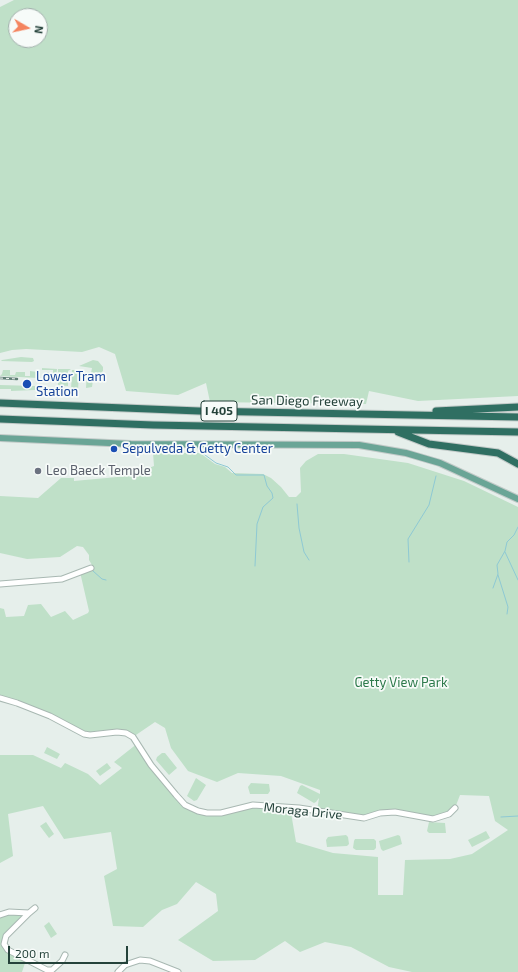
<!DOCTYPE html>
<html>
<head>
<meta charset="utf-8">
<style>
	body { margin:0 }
	#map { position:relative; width:518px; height:972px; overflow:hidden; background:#e6efeb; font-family:"Exo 2",sans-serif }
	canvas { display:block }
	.north { position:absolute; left:8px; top:8px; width:40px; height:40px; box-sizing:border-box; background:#f7fbf9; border:1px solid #a3b1ad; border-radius:50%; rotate:99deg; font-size:11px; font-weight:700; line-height:16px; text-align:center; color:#24423a }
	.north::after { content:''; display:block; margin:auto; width:14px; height:18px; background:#f4845f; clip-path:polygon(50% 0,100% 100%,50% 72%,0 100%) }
	.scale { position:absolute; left:8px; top:946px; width:120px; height:18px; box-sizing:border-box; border:2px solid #24423a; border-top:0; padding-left:5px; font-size:12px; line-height:14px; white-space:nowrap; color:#24423a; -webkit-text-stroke:3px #f7fbf9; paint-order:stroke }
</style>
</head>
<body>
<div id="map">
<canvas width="518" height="972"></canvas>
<div class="north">N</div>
<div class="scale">200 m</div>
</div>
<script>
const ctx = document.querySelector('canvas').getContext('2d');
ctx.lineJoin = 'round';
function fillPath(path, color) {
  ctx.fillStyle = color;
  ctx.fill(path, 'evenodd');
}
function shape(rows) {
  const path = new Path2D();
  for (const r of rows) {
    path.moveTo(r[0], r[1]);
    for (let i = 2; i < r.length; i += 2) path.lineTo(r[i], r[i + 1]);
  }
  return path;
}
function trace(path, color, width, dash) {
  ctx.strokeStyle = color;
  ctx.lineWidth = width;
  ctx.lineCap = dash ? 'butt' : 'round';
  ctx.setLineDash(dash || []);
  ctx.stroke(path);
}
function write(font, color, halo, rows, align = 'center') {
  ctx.font = font + ' "Exo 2",sans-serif';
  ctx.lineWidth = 3.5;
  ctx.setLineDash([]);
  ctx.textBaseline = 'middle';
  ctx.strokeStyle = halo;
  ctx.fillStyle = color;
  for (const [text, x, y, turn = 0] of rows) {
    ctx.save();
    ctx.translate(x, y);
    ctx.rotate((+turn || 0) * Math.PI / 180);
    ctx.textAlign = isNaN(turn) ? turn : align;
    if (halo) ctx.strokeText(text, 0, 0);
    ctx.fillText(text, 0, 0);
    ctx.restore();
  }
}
const green = shape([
	[14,0,518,0,518,396,418,401,369,391,366,404,210,402,206,383,178,395,126,391,115,354,99,347,82,352,26,349,12,350,0,353,0,7],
	[16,16,40,16,40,40,16,40],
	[21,357,33,358,34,361,32,362,1,361,2,360],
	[93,360,98,361,103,367,103,371,93,380,92,387,86,388,87,372,91,373,92,368,79,366],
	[42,368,57,369,56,377,47,377,47,372,53,374,53,370,42,370],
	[58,369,71,369,68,371,68,386,58,385],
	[3,370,10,370,10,375,15,375,16,372,25,372,25,376,30,376,30,371,38,372,38,378,0,376,2,374],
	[72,370,79,370,78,392,71,390],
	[0,385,35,386,35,390,11,391,11,389,0,389],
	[153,453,200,453,215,464,225,467,232,473,263,474,271,478,281,487,289,497,296,497,301,492,300,468,306,461,318,454,344,454,408,463,464,481,518,507,518,972,412,972,389,967,351,947,325,942,300,952,285,941,255,960,213,961,178,940,218,911,216,894,196,882,177,904,162,910,143,927,113,926,104,876,117,869,111,832,64,839,43,806,8,814,13,856,0,863,0,755,33,755,61,768,65,763,88,774,100,785,122,768,114,762,138,743,151,765,185,805,207,813,253,805,290,807,296,842,333,853,378,857,378,895,403,895,405,860,450,859,472,854,508,830,495,821,489,796,460,795,455,808,441,818,395,812,364,818,317,811,319,798,316,802,314,803,297,793,300,786,302,785,320,794,320,790,281,776,238,773,217,782,188,771,171,748,165,728,155,722,133,737,126,733,90,735,50,716,0,699,0,608,4,609,6,617,24,616,28,605,41,604,51,617,65,611,73,620,88,613,89,611,80,572,92,565,89,560,89,555,83,547,77,546,60,557,27,559,0,553,0,496,38,498,61,478,74,478,74,481,128,476,154,466],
	[47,747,60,754,57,759,44,753],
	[162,753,165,753,177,768,169,775,156,760,157,757],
	[107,763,111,768,100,776,96,771],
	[196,778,206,785,197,800,194,801,187,796],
	[251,783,269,784,270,791,268,794,250,794,248,787],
	[46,822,54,834,49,838,40,826],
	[429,822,445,823,446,833,429,833,427,831],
	[486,831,490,838,472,847,468,840],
	[346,835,348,837,349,844,347,846,327,847,326,840,328,837],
	[398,835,400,836,402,844,383,851,381,849,379,841],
	[355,839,374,839,376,841,376,848,374,850,356,850,353,848,354,841],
	[29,913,6,936,4,943,8,950,26,960,22,972,0,972,0,915],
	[49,922,57,934,51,938,44,926]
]);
const stream = shape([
	[201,452,216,463,228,467,236,475,264,475,267,486,272,493,273,498,263,507,257,524,255,566],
	[297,504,299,528,304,552,309,560],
	[505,552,518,580],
	[409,562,408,539,429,505,436,476],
	[93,571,102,579,106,580],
	[498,575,508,607,507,614],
	[493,588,498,574,497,565,505,551,507,542,514,535,518,527],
	[501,817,518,816]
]);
const minor = shape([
	[0,584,62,579,91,568],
	[0,698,17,703,50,716,84,734,90,735,117,732,126,733,133,737,151,765,176,795,185,805,198,811,207,813,221,813,253,805,299,808,364,818,380,813,395,812,433,819,449,814,455,808],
	[29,913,6,936,4,944,8,950,47,970,52,970,62,961,65,955],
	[0,915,9,912,29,913,35,908],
	[118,972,125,965,140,960,150,961,178,972]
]);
const major = shape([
	[0,438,131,444,359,445,406,453,440,463,518,499]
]);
const highway = shape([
	[0,403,199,411,518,417],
	[436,411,518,407],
	[0,419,153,425,518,432],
	[398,432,429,444,498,453,518,464]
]);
const rail = shape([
	[0,378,17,379]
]);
const markers = [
	[27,384,5,"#1a4fb4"],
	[114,449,4,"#1a4fb4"],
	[38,471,4,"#6b7280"]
];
const shields = [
	[219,411,36]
];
const shieldNames = [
	["I 405",219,411]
];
const transitNames = [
	["Lower Tram",36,377],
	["Station",36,392],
	["Sepulveda & Getty Center",122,449]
];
const streetNames = [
	["San Diego Freeway",307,401,1],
	["Moraga Drive",303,811,6]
];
const worshipNames = [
	["Leo Baeck Temple",46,471]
];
const parkNames = [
	["Getty View Park",401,683]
];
fillPath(green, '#bfe0c8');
trace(stream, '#8ec9d4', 1);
trace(minor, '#a8b8b2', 7);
trace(major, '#c2cac8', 8);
trace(highway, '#c2cac8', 9);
trace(minor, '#fff', 5);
trace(major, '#6aa596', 6);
trace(highway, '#2f6f62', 7);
trace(rail, '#5f7d75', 2.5);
trace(rail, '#f7fbf9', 1, [3]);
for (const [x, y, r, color] of markers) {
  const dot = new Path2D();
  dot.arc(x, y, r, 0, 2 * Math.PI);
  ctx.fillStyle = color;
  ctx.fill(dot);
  trace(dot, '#f7fbf9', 1.5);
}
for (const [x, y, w] of shields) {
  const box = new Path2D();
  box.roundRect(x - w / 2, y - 10, w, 20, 3);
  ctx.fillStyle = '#f7fbf9';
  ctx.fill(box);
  trace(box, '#24423a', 1);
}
write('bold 12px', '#24423a', null, shieldNames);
write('13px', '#164399', '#f7fbf9', transitNames, 'left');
write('13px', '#24423a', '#f7fbf9', streetNames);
write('13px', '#5b616d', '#f7fbf9', worshipNames, 'left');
write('13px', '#2d7a4b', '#f7fbf9', parkNames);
</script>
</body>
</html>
